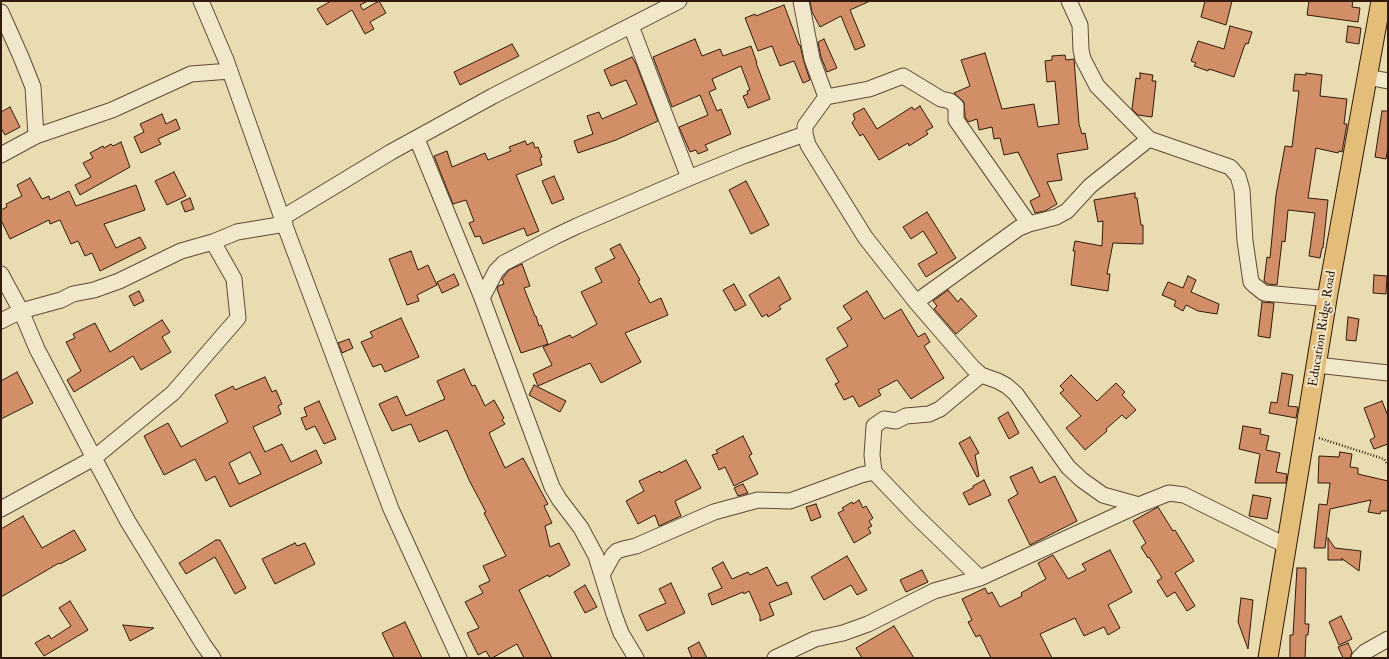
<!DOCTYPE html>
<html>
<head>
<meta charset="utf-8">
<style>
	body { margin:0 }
	#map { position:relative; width:1389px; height:659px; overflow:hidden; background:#e9dcb0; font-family:"IM FELL Double Pica",serif }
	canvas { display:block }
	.frame { position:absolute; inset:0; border:2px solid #32190d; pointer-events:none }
</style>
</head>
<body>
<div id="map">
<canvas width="1389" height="659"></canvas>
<div class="frame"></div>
</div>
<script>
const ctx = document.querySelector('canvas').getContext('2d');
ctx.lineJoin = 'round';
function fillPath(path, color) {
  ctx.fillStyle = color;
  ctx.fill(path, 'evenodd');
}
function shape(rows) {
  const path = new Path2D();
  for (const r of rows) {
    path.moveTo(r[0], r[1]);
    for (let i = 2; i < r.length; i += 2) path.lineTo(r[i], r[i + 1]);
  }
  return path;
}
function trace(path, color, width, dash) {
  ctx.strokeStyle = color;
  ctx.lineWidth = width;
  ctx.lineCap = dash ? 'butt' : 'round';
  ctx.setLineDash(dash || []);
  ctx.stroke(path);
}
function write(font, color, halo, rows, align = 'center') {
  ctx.font = font + ' "IM FELL Double Pica",serif';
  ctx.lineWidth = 4;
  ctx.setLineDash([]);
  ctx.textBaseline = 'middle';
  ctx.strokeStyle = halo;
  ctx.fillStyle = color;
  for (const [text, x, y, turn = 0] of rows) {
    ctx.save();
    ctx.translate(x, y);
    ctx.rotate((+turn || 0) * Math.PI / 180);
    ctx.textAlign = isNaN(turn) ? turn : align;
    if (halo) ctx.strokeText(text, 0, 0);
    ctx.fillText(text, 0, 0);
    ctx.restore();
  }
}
const building = shape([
	[331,1,368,1,360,5,363,10,379,1,386,13,370,22,374,29,365,34,352,10,327,25,317,9,331,1],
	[810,1,870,1,850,10,865,46,855,50,841,16,820,27,812,12,810,1],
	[1205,1,1232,1,1226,25,1201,17,1205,1],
	[1309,1,1353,1,1352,7,1360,8,1358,22,1307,15,1309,1],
	[784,5,799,45,800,45,804,62,810,80,803,83,794,61,780,66,772,46,758,51,745,18,755,14,756,16,784,5],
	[1230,26,1252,32,1248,44,1246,43,1244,47,1234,77,1209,69,1208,71,1194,66,1196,63,1191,61,1198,41,1224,49,1230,26],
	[1348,26,1361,28,1359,44,1346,42,1348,26],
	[695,39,702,56,720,49,723,56,751,46,757,63,756,63,770,99,748,108,743,96,748,94,747,91,750,90,741,66,712,79,716,89,709,92,717,111,721,109,731,134,705,145,708,150,698,154,696,150,690,152,679,127,708,115,700,95,672,107,653,57,695,39],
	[824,39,837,68,827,72,821,57,818,42,824,39],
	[512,44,519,56,460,85,454,72,512,44],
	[985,53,1002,109,1034,104,1038,127,1059,124,1055,81,1047,82,1045,61,1052,60,1052,56,1065,55,1066,60,1074,59,1079,124,1082,134,1085,133,1088,149,1057,154,1062,180,1047,182,1057,204,1045,211,1035,213,1030,201,1040,196,1018,152,1004,155,1000,138,994,139,992,127,979,130,977,119,968,122,965,117,964,102,954,93,970,86,961,60,985,53],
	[632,57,636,64,658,121,616,140,578,153,574,141,593,134,587,116,599,112,602,119,637,104,626,80,611,86,604,70,632,57],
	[1140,73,1153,75,1152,81,1156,81,1152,117,1138,115,1132,109,1136,78,1140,79,1140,73],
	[1306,73,1322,75,1320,96,1347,99,1344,124,1347,124,1342,152,1339,151,1338,153,1316,148,1308,198,1328,200,1323,248,1322,248,1320,258,1309,256,1315,213,1288,210,1285,242,1282,241,1277,285,1268,284,1264,281,1267,257,1270,258,1276,195,1285,146,1292,147,1299,91,1293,91,1295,74,1306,75,1306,73],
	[920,106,933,127,926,131,928,134,909,146,908,143,879,160,863,134,860,136,852,123,855,119,853,114,864,108,877,129,912,107,914,110,920,106],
	[10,107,20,127,5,135,1,128,1,112,10,107],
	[1382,111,1388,111,1388,148,1386,159,1375,157,1382,111],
	[162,114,166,124,176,119,180,129,158,139,161,144,141,153,134,137,144,132,140,124,162,114],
	[525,141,527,145,533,142,535,148,538,147,542,157,540,158,542,165,516,175,539,231,527,236,524,228,483,244,480,236,475,237,469,223,474,221,466,200,453,204,434,156,447,151,452,167,485,153,488,160,511,151,509,147,525,141],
	[121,142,130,167,80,195,75,185,91,177,83,163,93,158,90,153,103,146,104,148,111,144,113,146,121,142],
	[174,172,186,196,167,205,155,181,174,172],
	[554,176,564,199,552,204,542,181,554,176],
	[30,178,42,199,49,196,50,200,69,191,76,206,136,185,145,210,104,224,116,248,140,237,146,248,100,271,92,253,85,256,78,241,71,244,60,220,50,224,49,220,10,239,1,220,1,210,7,207,6,204,22,196,17,185,30,178],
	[746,181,769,225,751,234,729,190,746,181],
	[1135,193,1135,198,1137,198,1141,225,1143,225,1143,244,1113,243,1107,274,1110,274,1108,291,1071,285,1075,251,1073,251,1075,241,1102,246,1103,221,1098,222,1094,200,1135,193],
	[190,198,194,209,185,212,181,202,190,198],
	[927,212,956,258,926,277,918,264,937,253,923,231,911,239,903,227,927,212],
	[620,244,640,280,638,281,650,303,661,298,668,315,625,333,641,362,601,383,590,363,538,386,533,374,552,365,543,347,570,335,572,338,597,324,581,292,602,282,595,268,615,258,610,249,620,244],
	[411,251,418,270,428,265,437,285,417,295,419,301,407,305,389,259,411,251],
	[522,264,530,286,524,288,535,316,536,316,539,326,541,325,548,344,521,353,497,289,498,286,504,284,502,279,509,270,522,264],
	[454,274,459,285,442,293,437,282,454,274],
	[1374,275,1387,276,1386,294,1373,293,1374,275],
	[1188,276,1196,280,1191,292,1219,304,1217,314,1198,311,1186,305,1183,311,1174,306,1176,301,1162,295,1168,282,1183,288,1188,276],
	[779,277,791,299,779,306,781,309,768,317,767,314,762,317,749,295,779,277],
	[734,284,746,305,735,311,723,290,734,284],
	[948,290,958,302,961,298,977,316,956,334,934,309,937,306,933,301,948,290],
	[139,291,144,301,134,306,129,296,139,291],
	[867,291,884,319,901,309,918,337,925,333,930,342,924,346,944,378,911,399,897,380,878,390,881,395,859,407,853,396,844,400,835,384,839,382,826,359,848,346,837,328,852,319,843,306,867,291],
	[1262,302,1274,303,1270,338,1258,336,1262,302],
	[1348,317,1359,319,1356,341,1346,340,1348,317],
	[401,318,419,357,385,372,381,364,373,367,361,342,373,337,370,332,401,318],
	[162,320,170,332,162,337,171,352,141,370,133,356,74,392,67,380,81,371,66,342,75,338,73,334,95,323,110,352,162,320],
	[349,339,353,348,342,353,338,343,349,339],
	[464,369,472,386,475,385,485,406,494,400,504,418,502,420,505,424,489,433,505,468,523,458,548,504,544,506,552,523,545,526,550,547,559,543,570,565,549,577,548,575,519,590,552,658,524,658,517,644,492,658,490,658,486,651,478,655,467,633,479,628,465,602,483,593,479,586,490,581,483,566,506,556,484,513,486,512,470,482,447,430,419,442,411,424,392,431,379,404,397,396,406,416,445,399,437,381,464,369],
	[17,372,33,403,1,419,1,381,17,372],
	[1282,373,1293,375,1288,406,1298,407,1296,418,1269,413,1271,402,1277,403,1282,373],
	[1071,375,1097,401,1116,383,1125,392,1122,395,1136,410,1126,419,1122,415,1106,429,1107,431,1085,450,1066,428,1081,416,1060,393,1064,390,1060,386,1071,375],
	[265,377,272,392,276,390,282,404,278,406,281,414,253,427,265,452,282,444,291,462,316,450,322,463,230,507,215,476,206,481,195,459,164,475,144,436,168,423,181,447,228,422,215,395,233,386,235,390,265,377],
	[250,452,261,474,239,484,229,463,250,452],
	[534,385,566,401,560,412,529,395,534,385],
	[319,401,336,439,324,444,315,426,306,430,301,418,307,416,304,408,319,401],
	[1382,401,1388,416,1388,444,1374,449,1370,440,1375,437,1364,408,1382,401],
	[1008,412,1019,433,1009,439,998,418,1008,412],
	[1243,426,1261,429,1260,434,1269,436,1266,450,1280,453,1276,472,1287,474,1286,483,1255,483,1260,454,1239,449,1243,426],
	[743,436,752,454,749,456,758,474,734,486,725,467,719,470,712,455,718,453,716,450,743,436],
	[970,437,979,453,975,455,979,476,977,477,959,443,970,437],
	[1340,452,1352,454,1350,467,1358,468,1358,474,1388,481,1388,511,1381,511,1380,514,1368,512,1371,500,1330,509,1325,548,1314,548,1319,504,1327,505,1330,483,1318,483,1319,456,1339,457,1340,452],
	[686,460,701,488,675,501,681,516,659,526,655,515,638,524,626,501,644,491,639,481,660,471,661,473,686,460],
	[1032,467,1040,483,1055,476,1077,521,1030,545,1008,500,1018,494,1010,477,1032,467],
	[984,480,991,495,969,505,963,493,973,488,973,486,984,480],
	[743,484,748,493,738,496,734,488,743,484],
	[1253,495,1271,498,1267,519,1249,516,1253,495],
	[859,500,863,508,866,506,873,518,869,521,872,526,868,528,871,533,854,543,838,513,844,510,842,508,852,502,853,504,859,500],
	[816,504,821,517,811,521,806,507,816,504],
	[1158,507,1173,531,1175,530,1194,561,1175,573,1195,606,1187,611,1175,592,1167,597,1157,581,1162,578,1149,557,1148,558,1141,547,1146,543,1133,521,1158,507],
	[23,516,42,548,74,530,86,550,60,564,59,563,1,597,1,529,23,516],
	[1328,538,1335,548,1361,551,1359,571,1341,558,1343,560,1328,560,1328,538],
	[216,540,220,540,246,588,235,594,215,557,186,574,179,563,216,540],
	[295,543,297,546,305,543,315,564,275,584,262,559,295,543],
	[1110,550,1132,592,1108,605,1120,628,1108,635,1104,627,1084,636,1075,618,1040,634,1052,658,991,658,980,635,976,637,968,622,972,620,962,599,985,588,988,594,992,592,1000,607,1022,596,1021,593,1046,579,1038,563,1053,555,1068,579,1086,570,1082,564,1110,550],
	[847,556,867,590,857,595,851,585,824,600,811,577,847,556],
	[723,562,732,579,748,572,750,575,767,567,777,586,787,582,792,594,769,603,774,615,760,621,760,616,749,591,744,594,743,592,712,605,708,594,722,588,712,568,723,562],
	[1297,568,1306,568,1305,624,1309,624,1308,635,1306,635,1305,658,1290,658,1290,635,1293,635,1297,568],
	[922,570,928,582,906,592,900,580,922,570],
	[671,583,685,613,647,631,639,615,666,603,659,589,671,583],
	[585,585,597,607,585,613,574,592,585,585],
	[1241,598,1253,600,1248,649,1238,622,1241,598],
	[70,601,88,630,44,656,35,643,49,635,51,639,71,626,59,608,70,601],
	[1341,616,1352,639,1339,645,1329,622,1341,616],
	[405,622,422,658,394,658,382,633,405,622],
	[123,625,154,628,130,641,123,625],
	[894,626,914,658,862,658,856,648,894,626],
	[699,642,707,658,692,658,688,648,699,642],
	[1348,643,1352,652,1350,658,1343,658,1338,647,1348,643]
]);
const path = shape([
	[1319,438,1384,459,1388,465]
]);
const minor = shape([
	[201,1,226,60,282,218,391,509,459,658],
	[801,1,812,59,826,97,805,126,805,134,808,145,865,237,916,302,973,368,981,375,998,381,1007,386,1016,394,1068,467,1082,480,1103,495,1139,505,1169,493,1184,495,1287,546],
	[1069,1,1080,25,1081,50,1083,59,1097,86,1149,139,1230,167,1238,176,1242,190,1245,241,1251,282,1254,285,1264,293,1320,298,1328,293],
	[1,12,21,57,33,87,36,136,1,155],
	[631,26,689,178],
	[1367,77,1388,81],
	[826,97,869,89,903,76,941,99,950,101,956,106,956,120,1029,224],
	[36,136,112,110,191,74,230,71],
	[417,139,482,298,552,487,559,499,581,528,596,556,614,614,621,633,636,658],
	[282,218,391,152,493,96,679,1],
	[1,274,21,311,37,349,94,458,173,393,238,318,234,279,213,242],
	[482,298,496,271,504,263,556,236,577,226,689,178,743,156,805,134],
	[916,302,1019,228,1029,224,1056,217,1067,211,1090,186,1149,139],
	[1,321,21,311,61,300,73,294,94,290,119,281,181,251,213,242,237,232,285,224],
	[1317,365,1388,373],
	[874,472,916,516,980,578],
	[1,509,94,458,127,520,203,644,213,658],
	[602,575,613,555,617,551,623,549,636,546,714,512,758,500,790,501,861,475,874,472,872,455,874,426,884,419,896,421,906,416,929,414,940,409,981,375],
	[775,658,815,639,843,633,868,624,934,591,980,578,1139,505],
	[1359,658,1365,652,1388,639]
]);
const major = shape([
	[1268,658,1328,293,1381,1]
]);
const streetNames = [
	["Education Ridge Road",1323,329,-81]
];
fillPath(building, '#d18e67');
trace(building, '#32190d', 1);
trace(minor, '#604a36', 17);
trace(major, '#32190d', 21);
trace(path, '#32190d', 2.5, [1, 2]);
trace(minor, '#f1e8cc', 15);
trace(major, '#e4be78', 19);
write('13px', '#32190d', '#f1e8cc', streetNames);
</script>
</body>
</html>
